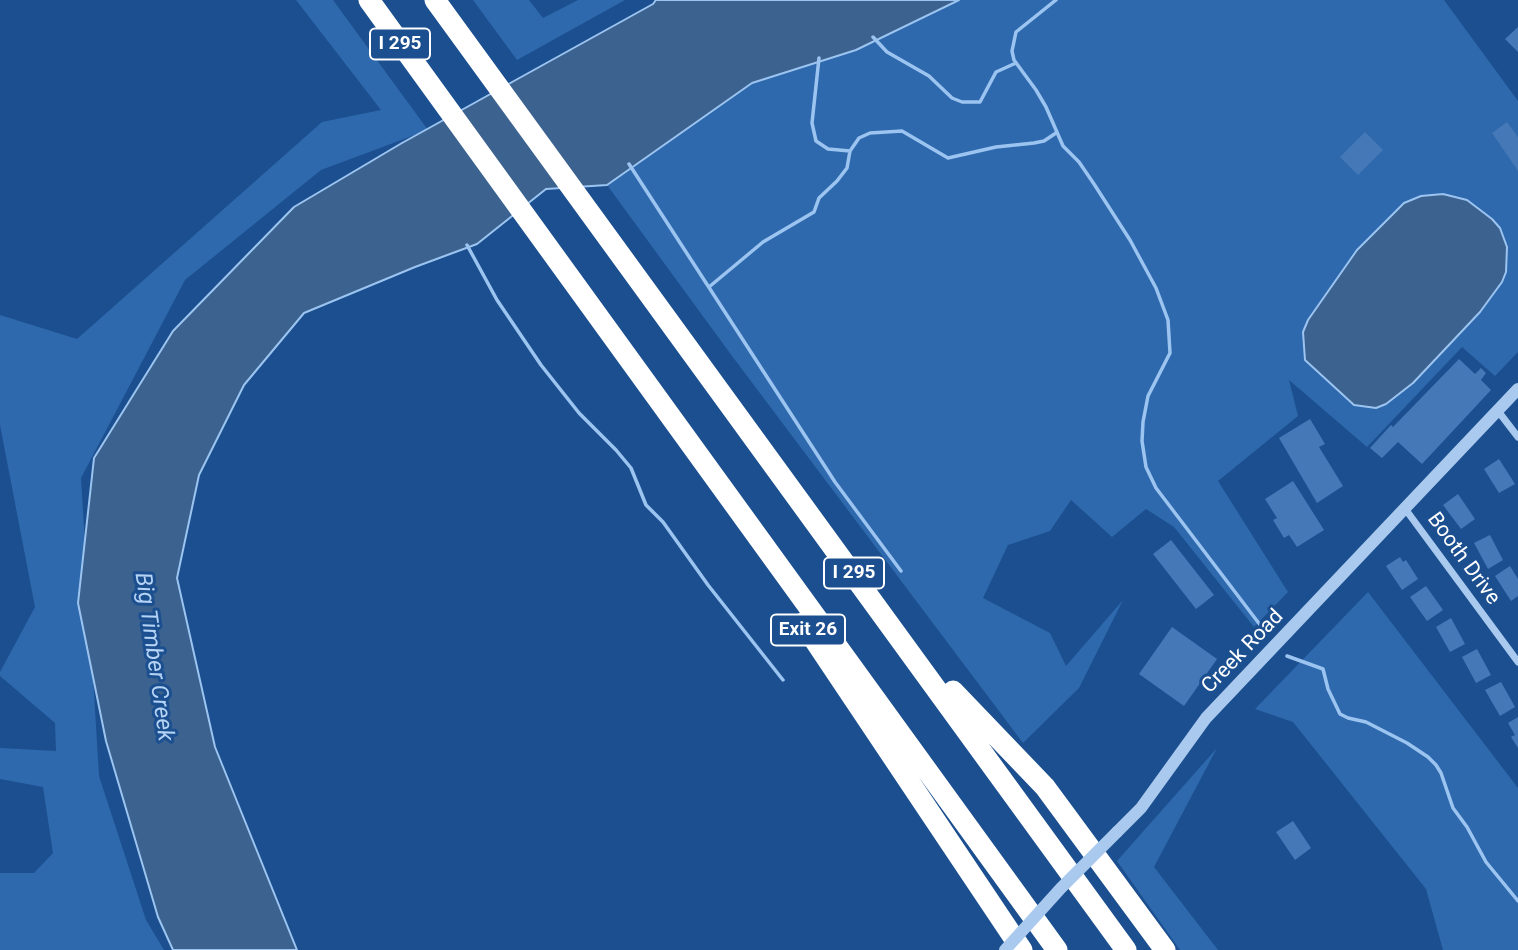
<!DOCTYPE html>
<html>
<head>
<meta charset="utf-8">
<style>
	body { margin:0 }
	canvas { display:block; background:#1b4f8f }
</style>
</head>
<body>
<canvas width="1518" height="950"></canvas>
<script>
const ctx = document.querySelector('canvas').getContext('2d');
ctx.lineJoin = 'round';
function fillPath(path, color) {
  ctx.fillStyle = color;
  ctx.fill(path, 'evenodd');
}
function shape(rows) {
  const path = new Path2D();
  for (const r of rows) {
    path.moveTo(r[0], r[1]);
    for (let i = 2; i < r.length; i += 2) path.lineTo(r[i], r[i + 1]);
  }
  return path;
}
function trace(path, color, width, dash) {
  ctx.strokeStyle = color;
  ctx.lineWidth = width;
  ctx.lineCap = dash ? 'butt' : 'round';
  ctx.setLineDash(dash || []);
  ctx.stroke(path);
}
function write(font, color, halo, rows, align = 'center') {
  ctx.font = font + ' Roboto,sans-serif';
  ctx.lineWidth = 6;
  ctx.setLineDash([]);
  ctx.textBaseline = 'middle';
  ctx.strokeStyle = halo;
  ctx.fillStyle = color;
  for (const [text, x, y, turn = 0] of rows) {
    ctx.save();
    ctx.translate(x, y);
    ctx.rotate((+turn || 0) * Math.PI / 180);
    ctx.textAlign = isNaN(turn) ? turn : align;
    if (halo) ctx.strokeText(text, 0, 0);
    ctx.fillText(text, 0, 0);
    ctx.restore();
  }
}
const green = shape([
	[296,0,333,0,428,130,321,170,185,280,81,478,99,776,146,920,164,950,0,950,0,873,34,873,53,853,43,787,0,779,0,748,56,751,55,723,0,676,0,672,35,607,0,425,0,315,77,339,322,122,381,110],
	[473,0,529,0,543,18,578,0,625,0,517,60],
	[959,0,1444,0,1518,101,1518,352,1495,376,1462,347,1367,447,1289,380,1298,416,1218,481,1288,592,1254,627,1174,527,1146,509,1112,537,1071,500,1050,531,1008,545,983,598,1050,633,1066,666,1123,600,1079,688,1023,743,732,356,607,185,752,83,856,50],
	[1368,592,1518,788,1518,950,1443,950,1426,889,1293,722,1255,709],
	[1217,748,1154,867,1218,950,1180,950,1117,861]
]);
const water = shape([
	[656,0,959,0,856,50,752,83,607,185,546,189,477,244,415,267,304,313,244,385,199,475,177,578,215,747,297,950,173,950,158,917,106,741,78,603,94,458,173,331,294,207,402,143,653,4,656,0],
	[1443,194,1467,200,1492,219,1500,228,1507,247,1506,272,1502,282,1480,312,1413,383,1386,404,1376,408,1354,405,1305,360,1303,332,1308,320,1357,250,1404,203,1421,196,1443,194]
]);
const stream = shape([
	[1056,0,1016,32,1012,51,1014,60,1036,90,1046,107,1063,146,1079,162,1094,184,1130,240,1156,288,1168,320,1170,353,1148,396,1143,422,1142,441,1146,467,1156,488,1267,634],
	[873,37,887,52,929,76,952,98,962,102,980,102,996,72,1016,63],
	[819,58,812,123,816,141,828,149,850,151],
	[629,164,835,482,901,571],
	[467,245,497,300,541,365,579,413,616,450,631,468,646,505,663,522,708,585,783,680],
	[709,287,763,242,814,212,819,198,837,181,847,168,850,151,859,138,870,133,902,131,948,158,996,147,1034,143,1044,141,1056,133],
	[1287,656,1323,669,1328,689,1340,714,1348,718,1366,722,1407,743,1428,757,1436,765,1441,773,1453,808,1467,827,1486,862,1518,901]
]);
const building = shape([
	[1518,27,1518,52,1505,39],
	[1507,122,1518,137,1518,171,1492,133],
	[1365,132,1383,150,1358,175,1340,157],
	[1459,359,1475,374,1481,368,1486,373,1481,380,1491,390,1422,464,1398,442,1382,458,1370,448,1391,425,1393,427],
	[1310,419,1325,444,1319,447,1343,486,1317,503,1279,438],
	[1499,459,1515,484,1499,493,1484,469],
	[1293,481,1324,530,1297,547,1289,535,1284,538,1273,520,1277,518,1265,499],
	[1458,494,1475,519,1461,529,1443,505],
	[1490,535,1503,560,1488,569,1474,543],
	[1171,540,1214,595,1196,609,1153,554],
	[1400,557,1403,562,1406,560,1418,579,1402,590,1386,566],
	[1510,566,1518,579,1518,596,1511,601,1495,576],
	[1426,586,1443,610,1427,621,1410,597],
	[1451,618,1465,644,1450,652,1436,627],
	[1172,627,1217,659,1184,706,1139,674],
	[1477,649,1491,675,1476,683,1462,657],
	[1501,682,1515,707,1500,716,1485,690],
	[1518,717,1518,748,1511,737,1515,735,1508,723],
	[1293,821,1311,848,1295,860,1276,832]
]);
const minor = shape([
	[1498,411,1518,437],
	[1406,510,1518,662]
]);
const tertiary = shape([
	[1117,832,1141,808,1206,718,1518,389]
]);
const motorway = shape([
	[369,0,1057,950],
	[435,0,1126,950],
	[803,623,1022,950],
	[953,691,1045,787,1165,950]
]);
const tertiaryBridge = shape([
	[1005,950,1061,888,1117,832]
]);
const shields = [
	[400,44,60],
	[854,573,60],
	[808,630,74]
];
const shieldNames = [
	["I 295",400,44],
	["I 295",854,573],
	["Exit 26",808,630]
];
const streetNames = [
	["Booth Drive",1463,559,54],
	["Creek Road",1243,652,-46]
];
const waterNames = [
	["Big Timber Creek",153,657,82]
];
fillPath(green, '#2e69ad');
fillPath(water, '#3c6290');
trace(water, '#9cc4f0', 2);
trace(stream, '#9cc4f0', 3.5);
fillPath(building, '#4478b7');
trace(minor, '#a9c9ee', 7);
trace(tertiary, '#a9c9ee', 12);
trace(motorway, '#fff', 21);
trace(tertiaryBridge, '#a9c9ee', 12);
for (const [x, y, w] of shields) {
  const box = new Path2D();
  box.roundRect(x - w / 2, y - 15.5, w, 31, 5);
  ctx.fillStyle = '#1b4f8f';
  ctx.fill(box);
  trace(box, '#fff', 2);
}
write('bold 19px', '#fff', null, shieldNames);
write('21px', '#fff', '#1b4f8f', streetNames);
write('italic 23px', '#b5d3f5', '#1b4f8f', waterNames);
</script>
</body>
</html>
